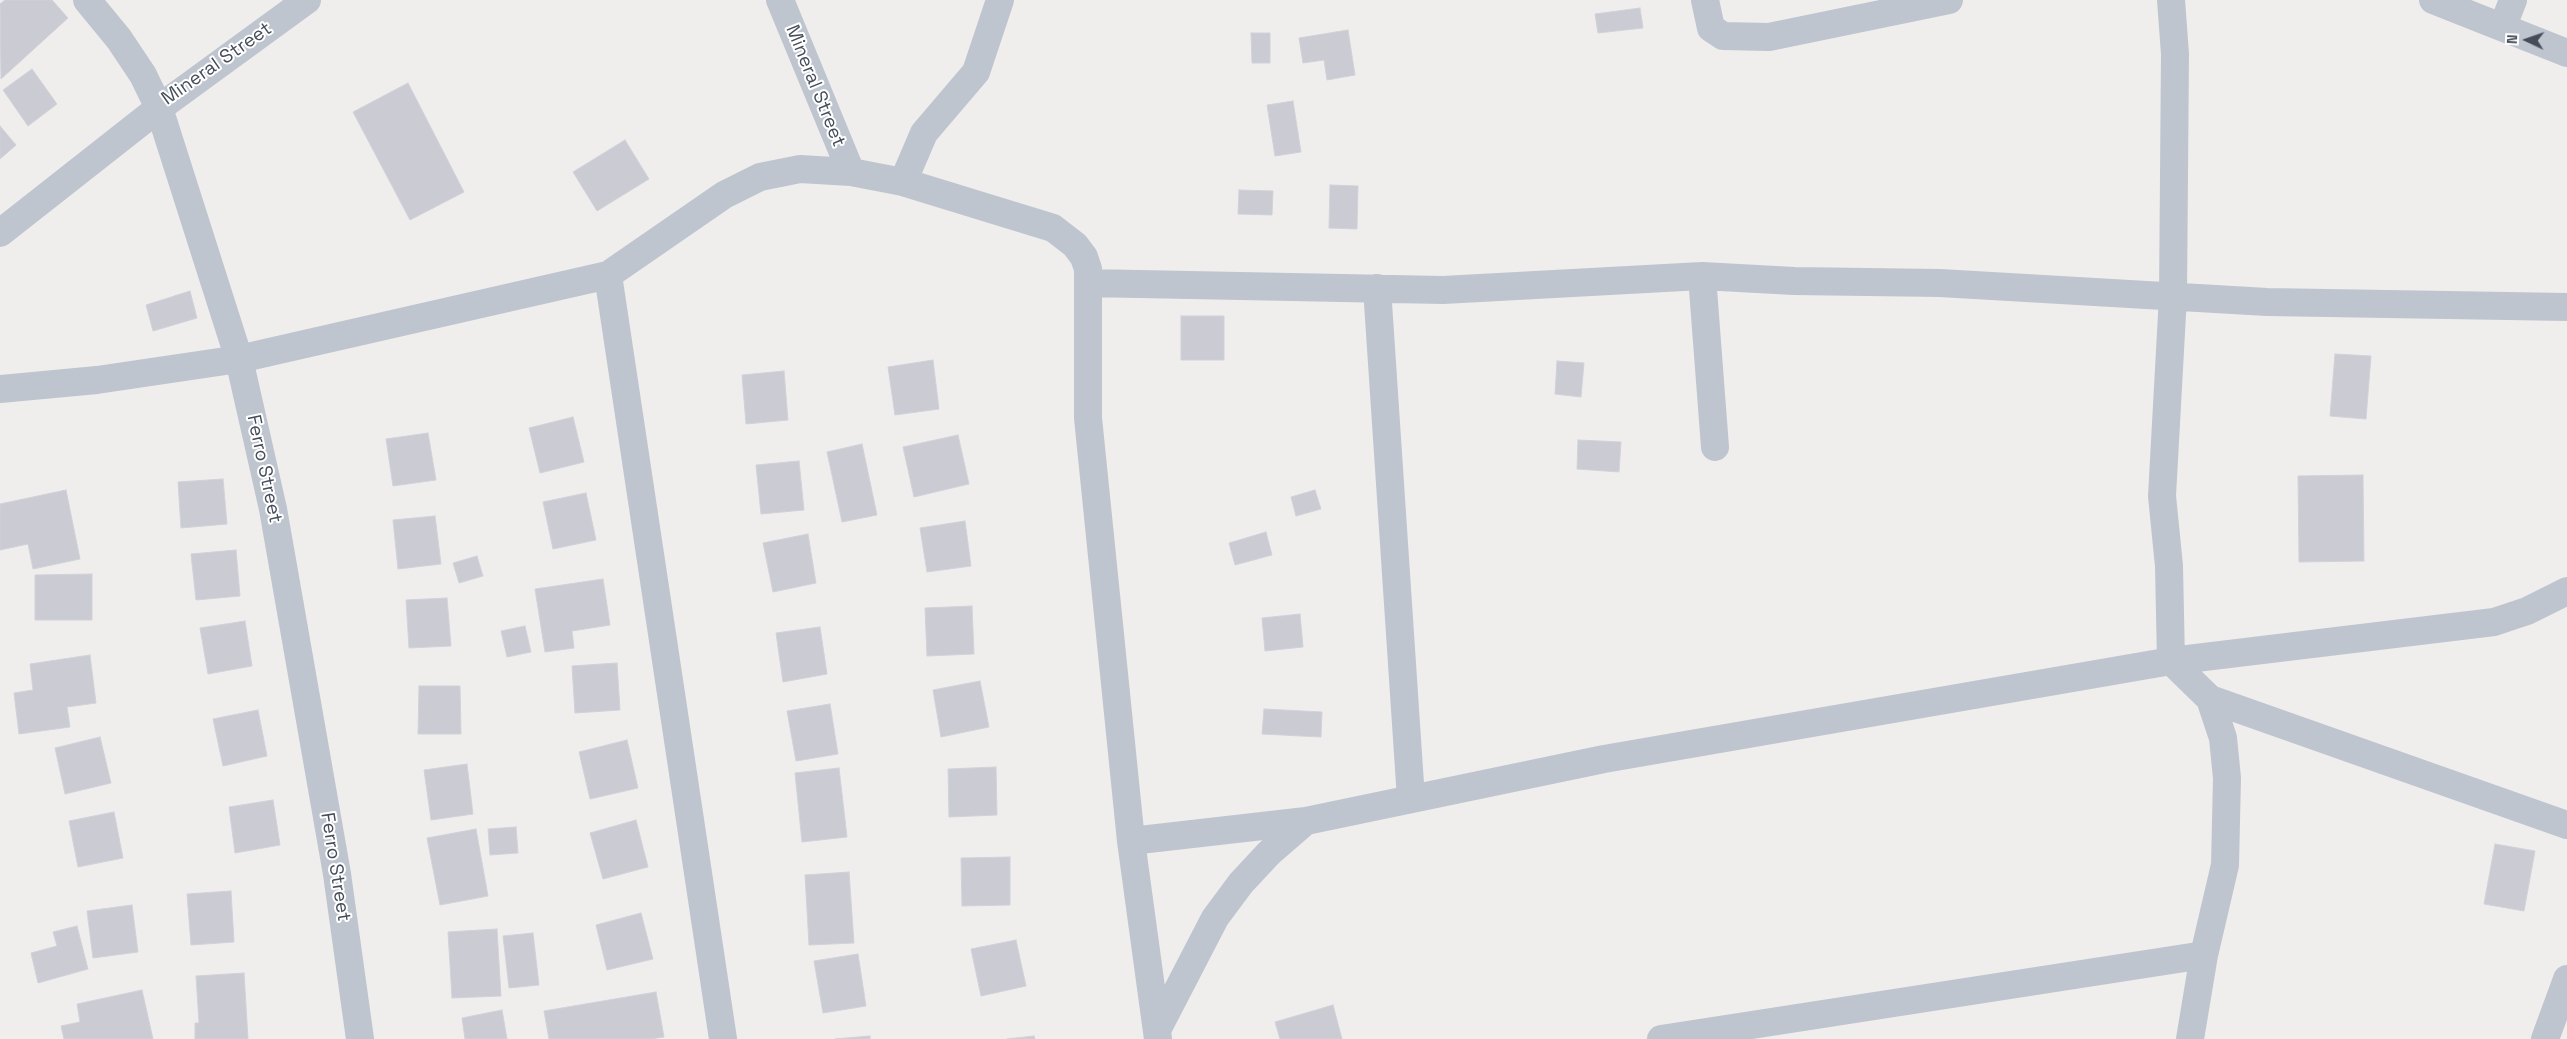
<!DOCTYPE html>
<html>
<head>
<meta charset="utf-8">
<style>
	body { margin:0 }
	#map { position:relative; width:2567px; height:1039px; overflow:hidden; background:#f0eded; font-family:"Space Grotesk",sans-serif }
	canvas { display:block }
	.north { position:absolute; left:2502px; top:15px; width:50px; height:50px; -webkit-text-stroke:4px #fff; paint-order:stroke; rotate:273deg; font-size:14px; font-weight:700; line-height:20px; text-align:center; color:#464d5a }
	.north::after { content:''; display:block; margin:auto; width:18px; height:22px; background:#464d5a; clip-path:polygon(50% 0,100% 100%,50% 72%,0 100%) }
</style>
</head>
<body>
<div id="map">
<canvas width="2567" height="1039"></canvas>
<div class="north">N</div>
</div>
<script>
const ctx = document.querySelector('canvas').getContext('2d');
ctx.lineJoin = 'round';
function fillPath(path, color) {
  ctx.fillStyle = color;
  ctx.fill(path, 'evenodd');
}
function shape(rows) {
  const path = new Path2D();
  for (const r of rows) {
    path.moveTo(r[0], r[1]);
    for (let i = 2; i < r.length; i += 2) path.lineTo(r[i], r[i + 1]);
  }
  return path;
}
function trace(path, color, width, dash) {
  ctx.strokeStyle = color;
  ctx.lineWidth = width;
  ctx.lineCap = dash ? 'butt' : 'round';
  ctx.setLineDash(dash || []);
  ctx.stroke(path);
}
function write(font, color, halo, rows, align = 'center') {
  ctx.font = font + ' "Space Grotesk",sans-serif';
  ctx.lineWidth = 4;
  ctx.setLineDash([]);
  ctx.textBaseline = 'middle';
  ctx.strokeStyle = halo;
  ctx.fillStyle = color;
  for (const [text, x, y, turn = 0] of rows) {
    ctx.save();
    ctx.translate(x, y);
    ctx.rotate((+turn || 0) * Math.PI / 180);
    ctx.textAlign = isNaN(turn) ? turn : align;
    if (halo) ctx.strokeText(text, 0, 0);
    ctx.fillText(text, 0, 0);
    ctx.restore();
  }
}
const building = shape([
	[5,0,52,0,68,18,1,79,0,4,5,0],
	[1640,8,1643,28,1598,33,1595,14,1640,8],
	[1348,30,1355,75,1327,80,1324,60,1303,63,1299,38,1348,30],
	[1251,33,1270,33,1270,63,1252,63,1251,33],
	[32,69,57,104,28,126,3,90,32,69],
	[408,83,464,192,410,220,353,112,408,83],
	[1293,101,1301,152,1275,156,1267,105,1293,101],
	[0,126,16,145,0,159,0,126],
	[625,140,649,179,597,211,573,172,625,140],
	[1330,185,1358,186,1357,229,1329,228,1330,185],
	[1239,190,1273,191,1272,215,1238,214,1239,190],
	[190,291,197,318,153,331,146,305,190,291],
	[1181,316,1224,316,1224,360,1181,360,1181,316],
	[2335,354,2371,356,2366,419,2330,416,2335,354],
	[933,360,939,409,895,415,888,367,933,360],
	[1557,361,1584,363,1581,397,1555,394,1557,361],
	[784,371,788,420,746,424,742,375,784,371],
	[573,417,584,462,540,473,529,428,573,417],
	[428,433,436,480,393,486,386,439,428,433],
	[958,435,969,484,914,497,903,447,958,435],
	[1578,440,1621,442,1619,472,1577,469,1578,440],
	[862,444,877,515,842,522,827,452,862,444],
	[799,461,804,510,761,514,756,465,799,461],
	[2363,475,2364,561,2299,562,2298,476,2363,475],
	[223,479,227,524,181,528,178,482,223,479],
	[66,490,80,559,33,569,28,544,0,550,0,504,66,490],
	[1315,490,1321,509,1296,516,1291,497,1315,490],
	[586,493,596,540,553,549,543,502,586,493],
	[435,516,441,564,398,569,393,520,435,516],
	[965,521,971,566,927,572,920,528,965,521],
	[1266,532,1272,555,1235,565,1229,543,1266,532],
	[808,534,816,583,773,592,763,543,808,534],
	[236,550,240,596,196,600,191,554,236,550],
	[477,556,483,576,459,583,453,563,477,556],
	[92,574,92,620,35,620,35,575,92,574],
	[603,579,610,625,572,631,574,648,545,652,535,589,603,579],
	[447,598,451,646,409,648,406,600,447,598],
	[972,606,974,654,927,656,925,608,972,606],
	[1300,614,1303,647,1265,651,1262,618,1300,614],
	[245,621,252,666,208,674,200,628,245,621],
	[525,626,531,652,507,657,501,631,525,626],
	[820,627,827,674,783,682,776,633,820,627],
	[90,655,96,703,67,707,70,727,19,734,14,693,33,690,30,664,90,655],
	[617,663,620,710,575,713,572,666,617,663],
	[980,681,989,727,941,737,933,690,980,681],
	[419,686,460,686,461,734,418,734,419,686],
	[830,704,838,754,796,761,787,711,830,704],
	[1264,709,1322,712,1321,737,1262,734,1264,709],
	[258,710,267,756,223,766,213,719,258,710],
	[100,737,111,783,65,794,55,748,100,737],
	[627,740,638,788,590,799,579,752,627,740],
	[467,764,473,814,431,820,424,770,467,764],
	[996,767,997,815,949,817,948,769,996,767],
	[839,768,847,837,802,842,795,773,839,768],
	[273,800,280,845,235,853,229,807,273,800],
	[114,812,123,858,78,867,69,821,114,812],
	[636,820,648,867,603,879,590,833,636,820],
	[516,827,518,853,490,855,488,829,516,827],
	[476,829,488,896,440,905,427,838,476,829],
	[2495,844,2535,851,2524,911,2484,904,2495,844],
	[1010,857,1010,905,962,906,961,858,1010,857],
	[849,872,854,943,809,945,805,875,849,872],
	[231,891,234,942,191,945,187,894,231,891],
	[132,905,138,952,93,958,87,911,132,905],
	[641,913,653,959,607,970,596,925,641,913],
	[77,926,88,969,38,983,31,953,57,946,53,932,77,926],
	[497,929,501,996,452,998,448,932,497,929],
	[533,933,539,985,509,988,503,936,533,933],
	[1016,940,1026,986,981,996,971,949,1016,940],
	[858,954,866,1006,823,1013,814,961,858,954],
	[244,973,248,1039,195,1039,195,1023,199,1023,196,976,244,973],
	[142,990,153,1039,64,1039,61,1026,80,1022,77,1004,142,990],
	[656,992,664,1037,650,1039,549,1039,544,1011,656,992],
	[1333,1005,1342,1039,1280,1039,1275,1022,1333,1005],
	[502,1010,507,1039,465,1039,462,1018,502,1010],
	[870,1036,870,1039,835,1039,870,1036],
	[1034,1036,1035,1039,1007,1039,1034,1036]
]);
const minor = shape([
	[87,0,119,39,143,75,159,108,239,359,273,509,337,874,360,1039],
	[780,0,851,172],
	[1705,0,1711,28,1723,36,1769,37,1949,0],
	[2171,0,2175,54,2173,296,2162,496,2169,566,2171,661,2210,699,2223,738,2227,778,2225,865,2204,955,2190,1039],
	[2433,0,2567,53],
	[2503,26,2513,0],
	[903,182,924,133,976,72,1000,0],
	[0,233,159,108,307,0],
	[608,275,723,1039],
	[1702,276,1715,447],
	[1088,283,1443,290,1702,276,1794,281,1940,283,2267,302,2567,307],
	[1377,288,1411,799],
	[0,389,97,380,239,359,608,275,724,195,760,177,800,169,851,172,903,182,1053,228,1075,245,1084,257,1088,269,1088,418,1131,841,1158,1039],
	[2210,699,2567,825],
	[1131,841,1306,821,1604,759,2171,661,2494,622,2527,611,2567,591],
	[1157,1030,1215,918,1241,883,1269,853,1306,821],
	[1661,1039,2204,955],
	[2545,1039,2567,979]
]);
const streetNames = [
	["Mineral Street",217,64,-35],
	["Mineral Street",815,86,68],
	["Ferro Street",264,469,78],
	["Ferro Street",335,867,81]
];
fillPath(building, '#cacbd3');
trace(building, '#d1d2d9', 1);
trace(minor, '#bec5cf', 28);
write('19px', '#464d5a', '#fff', streetNames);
</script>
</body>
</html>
